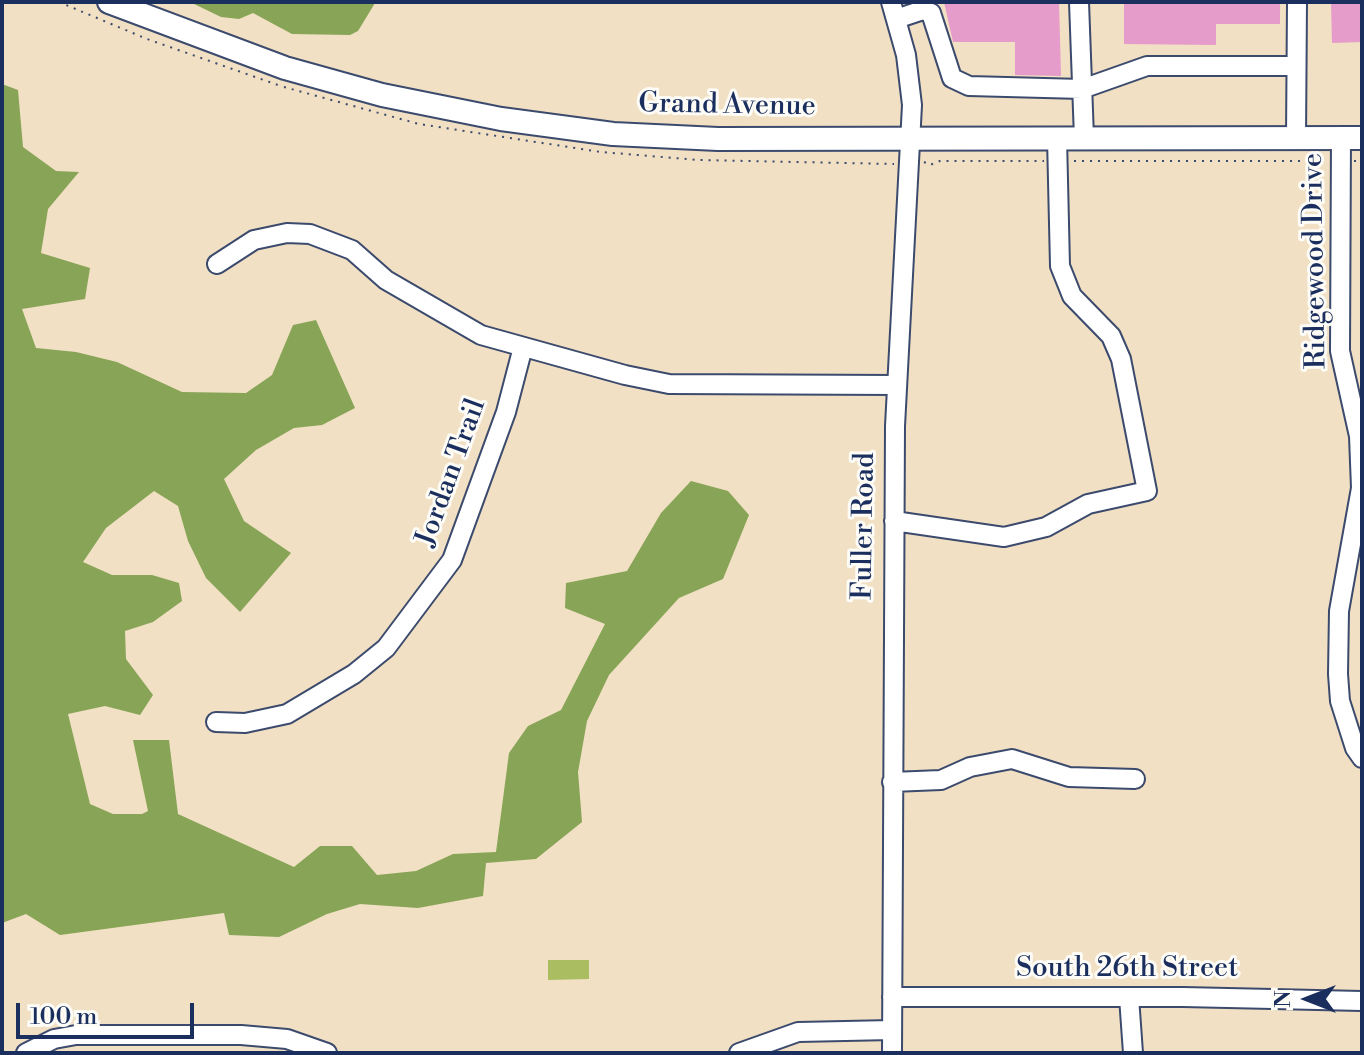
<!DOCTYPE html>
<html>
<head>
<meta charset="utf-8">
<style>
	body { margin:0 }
	#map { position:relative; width:1364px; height:1055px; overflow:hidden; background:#f1e0c3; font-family:"Libre Bodoni",serif }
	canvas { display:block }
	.frame { position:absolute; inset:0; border:4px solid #1b2f5e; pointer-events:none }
	.north { position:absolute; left:1268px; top:959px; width:80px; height:80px; -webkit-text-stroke:6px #fdfcf7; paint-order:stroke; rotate:270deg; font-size:22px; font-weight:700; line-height:32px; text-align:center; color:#1b2f5e }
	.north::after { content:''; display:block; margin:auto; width:28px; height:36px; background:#1b2f5e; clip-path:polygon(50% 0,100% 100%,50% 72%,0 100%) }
	.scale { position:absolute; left:16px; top:1003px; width:178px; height:36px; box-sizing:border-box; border:4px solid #1b2f5e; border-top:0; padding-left:10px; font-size:24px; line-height:28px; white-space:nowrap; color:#1b2f5e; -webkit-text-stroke:6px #fdfcf7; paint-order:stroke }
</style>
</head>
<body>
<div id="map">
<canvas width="1364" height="1055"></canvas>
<div class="frame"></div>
<div class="north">N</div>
<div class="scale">100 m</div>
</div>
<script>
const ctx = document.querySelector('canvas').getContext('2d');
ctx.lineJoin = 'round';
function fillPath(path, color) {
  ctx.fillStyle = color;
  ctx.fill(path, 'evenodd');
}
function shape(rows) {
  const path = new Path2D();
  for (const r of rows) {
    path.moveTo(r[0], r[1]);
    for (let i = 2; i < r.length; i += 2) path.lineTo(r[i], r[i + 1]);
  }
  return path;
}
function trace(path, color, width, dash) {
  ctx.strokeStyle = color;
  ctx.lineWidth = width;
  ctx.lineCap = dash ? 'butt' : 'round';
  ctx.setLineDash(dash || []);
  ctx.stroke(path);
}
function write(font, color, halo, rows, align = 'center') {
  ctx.font = font + ' "Libre Bodoni",serif';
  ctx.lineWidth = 6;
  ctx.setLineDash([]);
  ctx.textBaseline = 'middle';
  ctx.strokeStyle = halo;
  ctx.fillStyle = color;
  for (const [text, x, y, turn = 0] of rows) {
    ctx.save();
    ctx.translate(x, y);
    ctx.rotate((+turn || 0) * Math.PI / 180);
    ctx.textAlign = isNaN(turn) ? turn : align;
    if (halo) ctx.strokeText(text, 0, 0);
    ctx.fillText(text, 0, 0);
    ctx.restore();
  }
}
const green = shape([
	[548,960,589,960,589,979,548,980]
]);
const forest = shape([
	[190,2,375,2,375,3,358,31,350,35,292,34,253,13,239,19,221,17],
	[2,84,18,90,23,147,56,171,79,172,48,209,41,253,90,268,85,299,22,309,36,348,76,352,117,362,182,392,246,393,272,375,293,325,316,320,355,408,322,425,294,428,256,450,224,479,244,521,291,553,240,612,206,578,188,541,178,506,154,491,106,528,83,562,112,575,152,575,179,583,182,601,153,622,125,631,126,659,153,695,140,715,105,706,68,714,90,804,113,814,142,814,148,811,133,740,169,740,178,814,294,867,320,846,352,846,377,875,416,871,453,854,496,852,509,753,528,726,561,710,605,624,565,608,566,583,627,571,661,513,691,481,728,491,749,515,723,579,679,598,609,675,587,721,578,772,582,822,536,859,486,863,483,896,418,908,360,904,327,914,279,937,229,935,224,913,60,935,26,914,2,923]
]);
const building = shape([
	[944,2,1059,2,1061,76,1015,75,1015,42,953,42],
	[1124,2,1280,2,1280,24,1216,24,1216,45,1124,44],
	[1331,2,1362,2,1362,42,1332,43]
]);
const path = shape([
	[59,2,147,39,278,85],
	[284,87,419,124,601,152,699,160,894,164],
	[1074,161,1324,161],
	[1354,161,1362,161],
	[924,162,930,165,940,161,1044,161]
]);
const minor = shape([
	[891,2,906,55,912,105,895,426,892,1053],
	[1079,2,1084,138],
	[896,19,923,10,931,13,952,78,969,86,1082,89,1147,66,1296,66],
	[1296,138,1297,2],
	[1341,138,1340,351,1359,436,1361,488,1339,611,1338,674,1340,701,1355,748,1362,758],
	[217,264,254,240,287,233,310,234,352,250,386,280,481,335,625,375,669,384,897,385],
	[894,521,1004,537,1046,527,1088,504,1147,491,1121,359,1111,336,1072,296,1060,266,1057,138],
	[216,722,245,723,287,714,354,674,386,648,452,560,506,412,523,347],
	[892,782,941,780,970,767,1012,759,1069,777,1135,779],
	[892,997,1183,997,1362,1001],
	[1129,997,1133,1053],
	[26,1053,54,1039,76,1035,241,1035,287,1039,327,1053],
	[739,1053,798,1032,892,1030]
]);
const major = shape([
	[109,2,285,68,382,95,501,119,613,134,718,139,1362,138]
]);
const streetNames = [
	["Grand Avenue",727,106,1],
	["Ridgewood Drive",1316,261,-91],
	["Jordan Trail",452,473,-70],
	["Fuller Road",865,526,-89],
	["South 26th Street",1127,969]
];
fillPath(green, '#aabd61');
fillPath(forest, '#87a457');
fillPath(building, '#e69cca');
trace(minor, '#3b4a6d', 22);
trace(major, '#3b4a6d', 26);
trace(path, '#3b4a6d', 2, [2, 6]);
trace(minor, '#fff', 18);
trace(major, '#fff', 22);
write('28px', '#1b2f5e', '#fdfcf7', streetNames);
</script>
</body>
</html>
